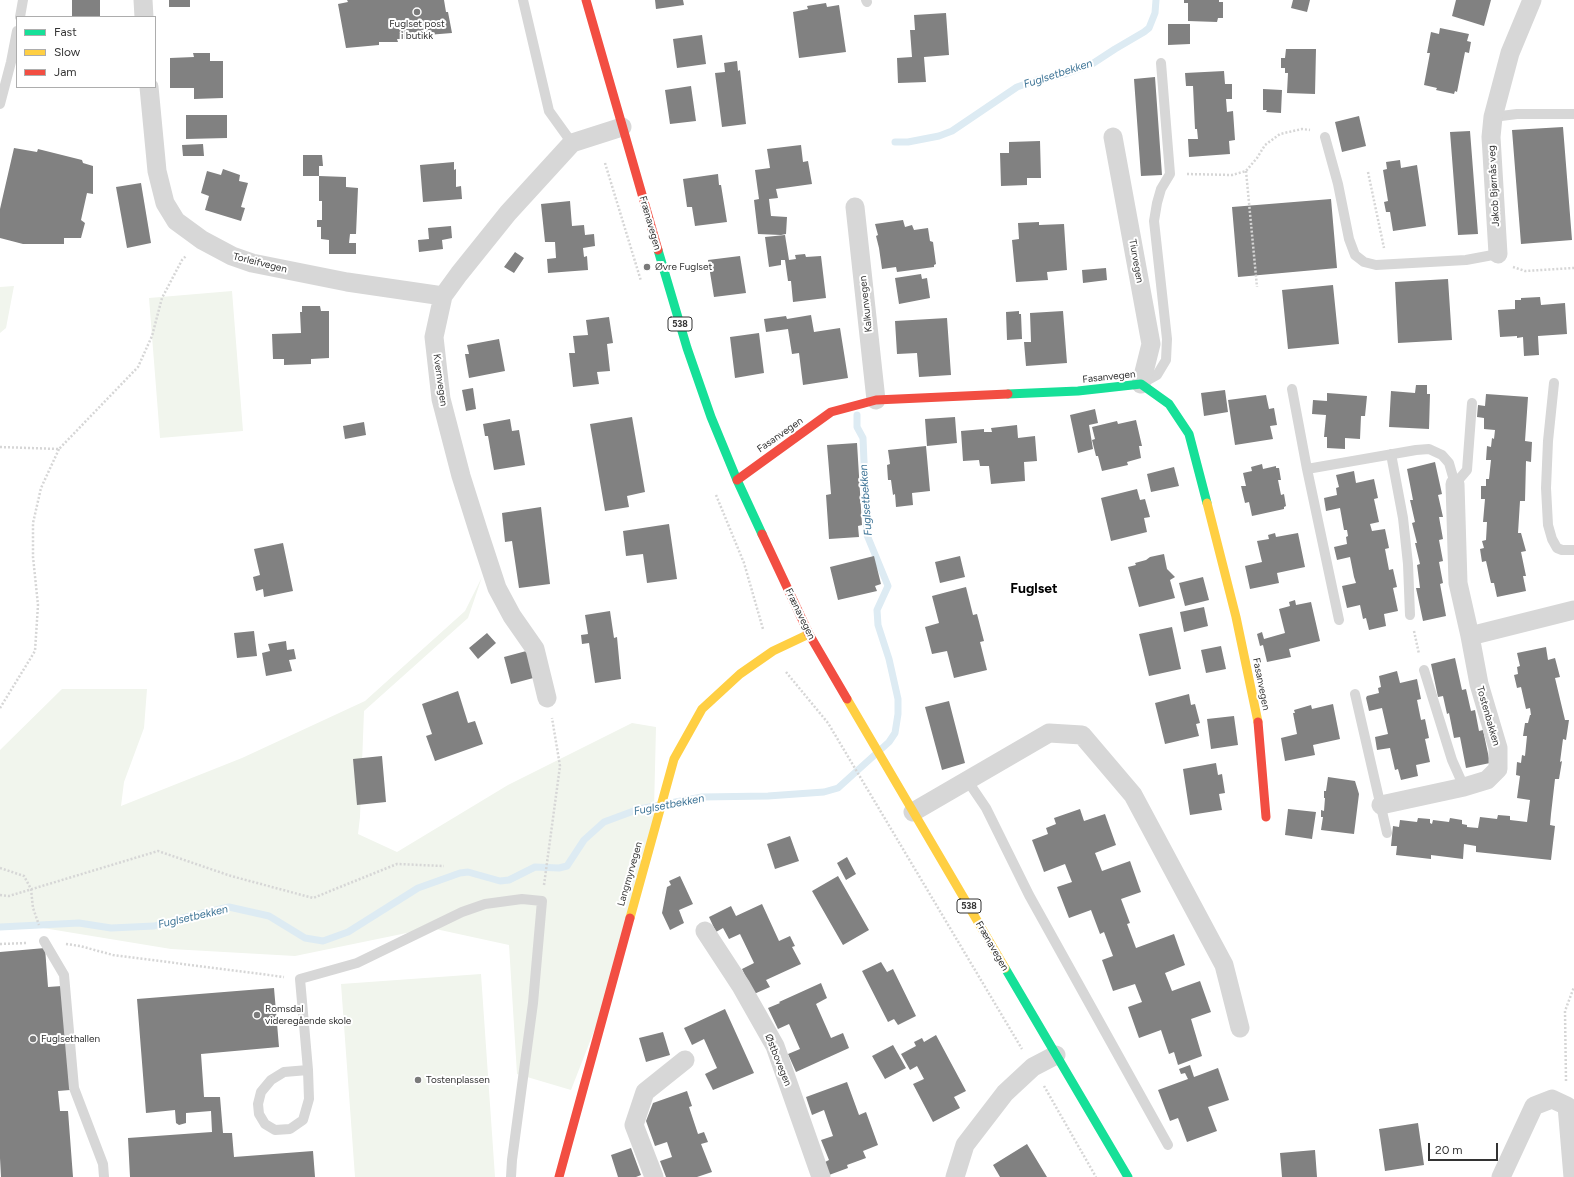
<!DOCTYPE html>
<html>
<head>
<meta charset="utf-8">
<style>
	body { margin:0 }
	#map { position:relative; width:1574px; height:1177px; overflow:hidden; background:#fff; font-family:Figtree,sans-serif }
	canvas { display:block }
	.legend { position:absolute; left:16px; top:16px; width:140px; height:72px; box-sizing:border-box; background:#fff; border:1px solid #adadad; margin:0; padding:5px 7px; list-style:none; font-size:12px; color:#333 }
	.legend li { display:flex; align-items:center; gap:8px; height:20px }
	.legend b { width:20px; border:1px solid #adadad }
	.scale { position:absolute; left:1428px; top:1143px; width:70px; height:18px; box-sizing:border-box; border:2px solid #333; border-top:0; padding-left:5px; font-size:12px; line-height:14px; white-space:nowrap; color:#333; -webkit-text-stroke:3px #fff; paint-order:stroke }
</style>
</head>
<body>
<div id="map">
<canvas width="1574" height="1177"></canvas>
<ul class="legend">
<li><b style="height:5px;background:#16e098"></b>Fast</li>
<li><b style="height:5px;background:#ffcf43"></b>Slow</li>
<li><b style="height:5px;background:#f24e42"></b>Jam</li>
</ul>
<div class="scale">20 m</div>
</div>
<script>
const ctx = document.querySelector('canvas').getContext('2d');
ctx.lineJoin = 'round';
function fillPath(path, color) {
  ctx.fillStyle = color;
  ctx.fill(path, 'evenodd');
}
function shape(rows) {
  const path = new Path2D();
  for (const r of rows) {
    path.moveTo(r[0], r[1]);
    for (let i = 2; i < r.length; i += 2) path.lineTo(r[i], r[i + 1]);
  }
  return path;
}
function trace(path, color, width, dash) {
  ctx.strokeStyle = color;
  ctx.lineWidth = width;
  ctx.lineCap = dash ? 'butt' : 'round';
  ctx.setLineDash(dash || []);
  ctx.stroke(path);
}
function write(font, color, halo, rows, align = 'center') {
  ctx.font = font + ' Figtree,sans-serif';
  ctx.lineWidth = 4;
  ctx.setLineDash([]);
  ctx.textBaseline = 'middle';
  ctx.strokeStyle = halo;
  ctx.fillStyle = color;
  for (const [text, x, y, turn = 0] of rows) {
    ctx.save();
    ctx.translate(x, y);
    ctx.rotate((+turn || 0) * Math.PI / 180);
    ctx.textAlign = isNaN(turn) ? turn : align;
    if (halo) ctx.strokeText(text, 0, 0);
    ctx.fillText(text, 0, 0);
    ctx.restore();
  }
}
const green = shape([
	[14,286,6,328,0,333,0,287],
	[232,291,243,431,160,438,149,298],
	[482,577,468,618,364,711,360,817,358,834,397,852,508,785,632,723,656,727,653,851,614,980,571,1090,517,1074,509,945,431,928,295,956,171,949,37,927,0,925,0,750,62,689,147,689,144,728,124,782,121,806,242,758,365,701,465,611],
	[481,974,495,1177,355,1177,341,984]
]);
const stream = shape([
	[895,142,908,142,939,136,952,131,1017,87,1037,80,1065,74,1092,64,1115,49,1144,32,1149,28,1155,13,1156,0],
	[0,927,79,923,111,928,154,926,190,916,229,907,269,916,305,938,323,941,348,932,418,888,460,873,468,872,500,881,509,880,535,867,559,868,567,866,584,840,604,822,639,809,702,797,768,796,824,792,838,788,889,742,895,733,898,714,898,699,889,659,878,625,877,610,888,586,867,535,863,438,857,427,857,415]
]);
const building = shape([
	[72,0,100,0,100,17,72,17],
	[169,0,190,0,190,7,169,7],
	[347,0,444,0,446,12,448,12,452,33,415,36,415,39,397,39,398,42,379,42,379,45,346,48,338,4,348,2],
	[655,0,683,0,684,5,656,9],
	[1184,0,1219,0,1219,2,1223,2,1223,18,1218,18,1217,22,1188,21,1188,3,1184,3],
	[1293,0,1310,0,1307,12,1291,8],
	[1456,0,1491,0,1484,26,1452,16],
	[826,3,827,7,839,5,846,52,799,58,793,12,808,9,807,6],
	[946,13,949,55,924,57,926,82,898,83,897,58,912,57,910,30,915,30,914,15],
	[1168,24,1190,24,1190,44,1168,45],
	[1440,28,1469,34,1467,41,1471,42,1469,53,1465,52,1457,92,1455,91,1454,94,1436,90,1437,88,1424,85,1430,53,1427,53,1431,32,1439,34],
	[702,35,706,64,677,68,673,39],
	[1286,49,1316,49,1315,94,1287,93,1288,73,1285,73,1285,68,1281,68,1281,58,1285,58],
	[193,53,210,53,210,61,223,61,223,98,194,99,194,88,170,88,170,58,194,57],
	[737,61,738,71,740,70,746,124,722,127,715,73,725,72,724,63],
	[1224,71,1225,84,1232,84,1232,99,1226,99,1227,112,1233,111,1235,140,1229,141,1230,154,1189,157,1188,139,1198,139,1197,129,1195,129,1193,86,1186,86,1185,73],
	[1155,77,1162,175,1141,176,1134,79],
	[691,86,696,121,670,124,665,90],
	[1263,89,1282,90,1281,113,1266,112,1267,110,1263,110],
	[186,115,227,115,227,138,186,139],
	[1359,116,1366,146,1342,152,1335,122],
	[1563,127,1572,240,1521,244,1512,130],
	[1470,131,1478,234,1458,235,1450,132],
	[1040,141,1041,178,1027,178,1027,185,1001,186,1000,153,1009,153,1009,142],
	[203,144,204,156,183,156,182,145],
	[801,145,803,162,808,161,812,184,776,189,778,198,769,199,771,216,787,217,786,234,781,235,758,234,754,200,759,199,755,170,770,168,767,149],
	[14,148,37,152,38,149,82,160,83,163,93,166,93,194,87,193,81,220,85,223,81,238,64,238,64,244,23,244,0,238,0,209],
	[303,155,322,155,323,166,319,166,319,176,303,176],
	[1400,160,1401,168,1417,165,1426,226,1393,231,1390,212,1386,212,1384,202,1388,201,1383,170,1387,169,1386,162],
	[454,162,454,170,456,169,456,187,461,186,462,199,423,202,420,165],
	[223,169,240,175,239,181,248,183,241,207,245,208,241,221,205,210,209,196,201,193,207,171,221,175],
	[718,174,719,185,721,185,727,222,695,226,692,207,687,207,683,179],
	[319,176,346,177,346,187,358,188,356,234,350,234,349,243,356,243,356,254,329,254,329,240,321,239,321,227,317,227,317,220,322,220,322,201,319,201],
	[141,183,151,243,127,248,116,187],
	[1331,199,1337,268,1238,277,1232,207],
	[570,201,572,226,584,225,585,235,594,234,595,246,583,248,584,257,587,256,588,270,548,273,547,259,556,258,555,242,545,242,541,204],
	[903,220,905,227,912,225,914,230,928,228,930,241,933,242,936,264,934,265,934,267,897,272,896,267,882,269,879,248,876,236,878,235,875,224],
	[1039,222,1039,225,1064,224,1067,270,1047,272,1048,280,1016,282,1012,240,1019,239,1018,223],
	[451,226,452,238,442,240,443,249,419,252,418,240,429,239,428,228],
	[785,235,789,260,796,259,795,255,805,254,806,257,821,256,826,298,793,302,791,281,788,281,785,260,781,260,781,265,769,267,765,237],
	[515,252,524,258,514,273,504,267],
	[740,256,746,293,714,297,708,260],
	[1106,268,1107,280,1083,283,1082,270],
	[921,274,922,279,927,278,930,298,899,304,895,278],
	[1448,279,1452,340,1398,343,1395,282],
	[1333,285,1339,344,1288,349,1282,290],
	[1540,297,1541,305,1565,303,1567,334,1538,336,1539,355,1524,356,1523,337,1517,338,1517,336,1500,337,1498,310,1515,309,1515,300,1521,300,1521,298],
	[302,306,320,306,321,311,329,311,329,358,311,359,311,364,284,365,284,359,273,359,272,334,301,333,300,312,302,312],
	[1019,311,1019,314,1021,314,1022,339,1007,340,1006,312],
	[1063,311,1067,363,1026,366,1024,342,1031,342,1030,313],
	[811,315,814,332,840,328,848,378,803,385,799,353,792,354,788,329,766,332,764,319,786,316,787,319],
	[609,317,613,343,607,344,610,371,597,372,599,384,573,387,569,353,575,353,573,336,588,335,586,320],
	[947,318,951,375,919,377,917,353,897,354,895,321],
	[759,333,764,373,735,378,730,337],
	[499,339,505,371,469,378,465,354,469,354,467,345],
	[1416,385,1427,385,1427,394,1430,394,1429,429,1389,427,1391,391,1415,393],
	[473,388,476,409,466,411,462,390],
	[1225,390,1228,412,1204,416,1201,393],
	[1327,393,1367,396,1365,416,1361,416,1360,439,1345,438,1345,449,1327,448,1327,437,1324,437,1326,415,1312,414,1313,400,1327,401],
	[1486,394,1528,397,1525,441,1532,442,1531,462,1526,461,1525,501,1520,501,1518,533,1521,533,1526,551,1521,552,1526,576,1523,576,1526,591,1497,597,1494,583,1491,583,1486,561,1482,562,1480,549,1484,548,1482,541,1486,540,1487,522,1483,522,1485,499,1481,499,1481,486,1486,486,1486,479,1489,479,1491,460,1486,460,1487,446,1491,447,1492,438,1494,439,1495,430,1484,429,1484,418,1477,417,1478,405,1485,406],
	[1266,395,1269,409,1274,408,1277,425,1270,426,1273,439,1235,445,1228,400],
	[1095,409,1098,423,1089,425,1093,449,1078,453,1070,415],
	[632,417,645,492,627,496,629,507,605,511,590,424],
	[955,417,957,443,927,446,925,419],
	[510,419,512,431,519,430,525,465,494,470,488,436,485,436,483,424],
	[1136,420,1142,446,1139,446,1141,458,1127,462,1128,465,1102,471,1098,456,1096,456,1092,440,1095,439,1092,427,1117,421,1118,424],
	[364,422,366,435,345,439,343,426],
	[1017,425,1018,438,1035,436,1037,461,1024,462,1025,481,991,484,989,466,980,466,979,460,963,461,961,431,984,429,984,432,992,432,991,428],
	[857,443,862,525,858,526,859,537,829,539,826,495,831,494,827,445],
	[926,446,930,491,912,493,913,505,896,507,895,494,893,495,891,480,888,480,887,465,890,464,888,450],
	[1435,462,1442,494,1438,495,1443,517,1439,517,1443,539,1439,540,1443,561,1439,562,1443,583,1440,584,1446,616,1423,621,1416,588,1420,588,1417,565,1420,564,1415,543,1417,543,1412,523,1415,522,1410,500,1413,500,1407,469],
	[1262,464,1263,469,1276,466,1276,468,1279,468,1281,480,1278,480,1281,495,1284,494,1286,506,1284,507,1284,509,1252,516,1249,502,1245,503,1241,486,1246,486,1243,473,1252,471,1251,467],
	[1174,467,1179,486,1151,492,1147,474],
	[1354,471,1356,483,1374,479,1378,498,1374,499,1379,522,1370,524,1372,531,1385,529,1389,548,1385,549,1389,570,1393,569,1397,587,1393,588,1398,611,1384,614,1386,626,1369,630,1366,618,1363,619,1360,605,1347,608,1342,586,1356,583,1354,577,1350,557,1337,560,1334,547,1347,544,1346,537,1348,536,1347,530,1344,530,1340,508,1326,511,1324,498,1337,495,1336,488,1339,487,1336,475],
	[1137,489,1140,500,1145,499,1150,517,1144,518,1147,532,1111,541,1101,498],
	[541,507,550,584,519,588,512,541,505,542,502,513],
	[669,524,677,579,647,583,643,554,626,556,623,531],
	[1275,533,1276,537,1298,533,1305,567,1277,573,1279,583,1250,589,1245,566,1262,562,1257,541,1269,539,1268,535],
	[283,543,293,591,264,597,263,589,256,591,253,577,260,575,254,549],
	[1164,554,1167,569,1175,577,1170,580,1175,598,1139,607,1128,567,1136,565,1135,563,1146,560,1150,557],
	[874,556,881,584,875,586,877,591,838,600,830,567],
	[960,556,965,577,940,583,935,562],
	[1203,577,1209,600,1185,606,1179,583],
	[966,587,973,615,977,614,984,641,980,642,987,670,954,678,947,651,932,654,925,627,939,623,932,596],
	[1295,600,1296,605,1311,602,1320,641,1289,649,1291,657,1267,662,1263,645,1260,646,1257,634,1262,632,1264,639,1285,633,1279,609,1290,606,1289,602],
	[1204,607,1208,626,1184,632,1180,612],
	[610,611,614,638,617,637,621,679,595,683,589,643,582,644,581,635,588,634,585,615],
	[1172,627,1181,669,1149,676,1139,634],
	[254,631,257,656,237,658,234,633],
	[487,633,496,643,478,659,469,648],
	[286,641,287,650,294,649,296,659,289,660,292,671,266,676,262,653,270,651,268,644],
	[1221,646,1226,669,1206,673,1201,650],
	[1546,647,1548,660,1555,658,1560,677,1555,678,1565,720,1569,720,1566,740,1563,739,1560,762,1562,761,1559,779,1555,779,1551,814,1550,825,1555,826,1551,860,1476,852,1476,846,1464,844,1463,859,1431,855,1431,859,1396,855,1397,846,1391,846,1393,826,1399,827,1400,820,1417,822,1418,818,1430,819,1430,823,1432,824,1433,820,1449,822,1450,818,1462,820,1462,824,1467,825,1467,827,1478,828,1480,817,1497,819,1498,815,1510,816,1510,820,1527,822,1530,800,1517,798,1520,776,1516,775,1517,762,1521,763,1522,755,1525,756,1527,736,1523,736,1525,723,1528,723,1530,715,1531,715,1530,708,1526,709,1521,687,1517,688,1514,675,1518,674,1517,667,1520,666,1517,653],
	[530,650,537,677,511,684,504,657],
	[1455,658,1462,690,1466,689,1471,711,1475,710,1479,731,1483,730,1490,763,1466,768,1460,737,1454,738,1449,713,1447,714,1443,696,1438,697,1431,664],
	[1397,671,1400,683,1417,679,1421,699,1417,700,1421,720,1425,719,1429,738,1425,739,1430,762,1416,765,1418,776,1401,780,1398,769,1395,770,1390,748,1377,750,1375,737,1388,734,1382,708,1369,711,1366,698,1367,696,1379,693,1378,688,1381,687,1379,676],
	[458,691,468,723,475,721,483,744,435,761,426,736,432,734,422,704],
	[1189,694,1191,705,1195,704,1200,723,1196,724,1199,736,1165,744,1155,703],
	[949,701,965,763,942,770,925,707],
	[1333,704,1340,739,1313,745,1315,755,1285,761,1281,738,1297,734,1293,713,1295,713,1294,710,1311,705,1312,709],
	[1234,716,1238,745,1211,749,1207,719],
	[382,756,386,802,357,805,353,759],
	[1216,763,1218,775,1222,774,1225,793,1219,794,1222,810,1190,815,1183,769],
	[1328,777,1355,781,1359,794,1354,834,1321,830,1323,817,1321,817,1321,810,1324,811,1325,798,1324,798,1324,791,1326,791],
	[1080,809,1084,821,1105,814,1116,845,1095,853,1102,871,1130,861,1141,892,1121,899,1130,923,1127,924,1136,948,1174,934,1185,965,1165,973,1172,991,1200,981,1211,1012,1191,1019,1202,1056,1178,1065,1174,1052,1169,1054,1161,1030,1139,1038,1128,1007,1142,1002,1135,984,1113,991,1102,960,1113,956,1104,932,1100,934,1091,910,1069,918,1057,887,1072,882,1065,864,1044,872,1032,840,1048,834,1046,828,1056,824,1054,818],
	[1288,809,1316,812,1312,839,1285,835],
	[790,836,799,861,775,869,767,844],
	[847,857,856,874,846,880,837,863],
	[680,876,693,904,679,910,684,923,670,930,662,913,667,887,671,885,669,881],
	[838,876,869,930,843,945,812,891],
	[762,904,779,941,790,936,795,946,792,947,801,964,766,980,770,987,754,994,742,969,754,963,740,934,729,939,723,928,716,932,709,917,731,906,736,916],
	[45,948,48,987,62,986,70,1090,58,1091,60,1111,68,1111,73,1177,1,1177,0,1158,0,952],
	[881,962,887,972,893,969,916,1016,898,1025,894,1019,888,1022,862,971],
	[821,983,827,998,816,1004,831,1038,843,1033,849,1048,796,1072,788,1054,800,1049,789,1024,778,1029,768,1008,780,1003,779,1002],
	[274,988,279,1047,201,1054,204,1097,220,1097,223,1133,232,1133,234,1157,313,1151,315,1177,130,1177,128,1138,212,1132,211,1111,186,1113,186,1123,179,1125,176,1123,175,1110,146,1113,137,999],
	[725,1009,754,1073,713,1090,705,1074,717,1068,704,1039,692,1045,684,1028],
	[663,1032,670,1055,646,1062,639,1038],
	[936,1035,966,1091,954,1097,960,1108,933,1122,913,1084,924,1079,917,1066,910,1070,901,1054,916,1046,914,1042,922,1038,924,1042],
	[893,1045,906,1068,885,1079,872,1056],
	[1190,1065,1194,1077,1218,1068,1229,1100,1208,1107,1217,1131,1187,1142,1178,1118,1170,1121,1158,1090,1188,1079,1185,1073,1181,1074,1179,1069],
	[847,1082,859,1115,866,1112,878,1145,863,1151,866,1158,847,1165,848,1168,829,1175,825,1162,829,1160,821,1140,833,1136,824,1110,812,1115,806,1097],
	[687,1091,692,1106,689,1107,698,1134,704,1132,708,1142,701,1144,712,1172,697,1177,666,1177,660,1161,672,1157,667,1142,655,1146,646,1121,653,1103],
	[1418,1123,1424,1165,1385,1171,1379,1129],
	[1027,1144,1047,1177,1000,1177,993,1165],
	[631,1148,641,1175,636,1177,618,1177,611,1155],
	[1315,1150,1317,1177,1282,1177,1280,1153]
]);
const path = shape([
	[605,163,641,281],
	[1246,171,1257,287],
	[1368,172,1384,248],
	[1187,174,1232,175,1246,171,1257,158,1265,145,1280,134,1302,129,1310,130],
	[1513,267,1525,271,1574,268],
	[0,447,59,449,138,367,152,336,162,298,182,260,186,256],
	[716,495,744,563,763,629],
	[1414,631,1419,654],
	[786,672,828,723,1022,1049],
	[0,708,35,651,38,605,33,557,33,523,41,488,59,449],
	[0,868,24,876,31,889,33,908,39,925],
	[544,885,560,766,552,718],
	[0,895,9,896,158,851,231,876,313,898,397,864,444,866],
	[0,944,27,943],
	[66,944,80,946,113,955,284,977],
	[1566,1081,1565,1011,1574,987],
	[1044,1086,1096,1177]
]);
const lane = shape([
	[523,0,549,111,572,143],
	[866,0,867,2],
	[20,17,23,0],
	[0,104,11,62,17,31],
	[1493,117,1517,114,1574,114],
	[1325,137,1338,184,1349,239,1355,255,1364,262,1376,265,1466,260,1498,254],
	[1554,383,1548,441,1546,488,1548,525,1552,539,1557,548,1562,550,1574,550],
	[1141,384,1157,375,1166,360,1167,339,1154,221,1157,203,1161,189,1170,174,1161,63],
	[1292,389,1307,469,1339,620],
	[1391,454,1403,518,1408,564,1410,615],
	[1307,469,1416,450,1429,449,1442,455,1449,463,1455,484],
	[1455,484,1467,470,1472,403],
	[1424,670,1452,760,1464,787],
	[1355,694,1387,833],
	[967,780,986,808,1029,895,1168,1145],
	[44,941,64,975,74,1088,103,1164,104,1177],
	[308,1070,284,1072,271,1080,261,1092,258,1104,259,1114,265,1124,275,1130,290,1129,303,1120,309,1099,308,1070,300,979,357,963,462,912,485,904,522,899,542,901,533,1003,512,1160,511,1177]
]);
const street = shape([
	[143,0,144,17],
	[149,87,157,171,165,203,176,221,202,240,232,256,252,263,347,282,443,296],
	[1113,137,1151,344,1141,384],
	[855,207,876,400],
	[1498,254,1491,137,1493,117,1510,53,1532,0],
	[1470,636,1574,610],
	[547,698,535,649,512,616,497,588,478,530,461,476,441,399,434,337,443,296,459,274,508,213,572,143,622,127],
	[1381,805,1464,787,1487,780,1498,769,1498,748,1479,684,1470,636,1458,583,1455,484],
	[913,812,1049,733,1082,735,1133,795,1224,965,1240,1028],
	[705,931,741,986,775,1046,821,1177],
	[654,1177,634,1125,645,1092,685,1060],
	[955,1177,965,1145,1005,1093,1033,1067,1056,1055],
	[1501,1177,1534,1106,1552,1099,1567,1106,1573,1177]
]);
const fast = shape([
	[658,250,687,348,711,417,737,480,762,534],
	[1008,394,1078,391,1141,384,1169,404,1189,434,1207,503],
	[1005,968,1128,1177]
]);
const slow = shape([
	[1207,503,1236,617,1258,722],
	[847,699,1005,968],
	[630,918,674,759,702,709,740,674,773,651,809,634]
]);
const jam = shape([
	[586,0,658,250],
	[737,480,831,412,876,400,1008,394],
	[762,534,809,634,847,699],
	[1258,722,1266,817],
	[559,1177,630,918]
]);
const markers = [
	[417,12,4,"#7a7a7a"],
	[647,267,4,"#7a7a7a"],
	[257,1015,4,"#7a7a7a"],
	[33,1039,4,"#7a7a7a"],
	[418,1080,4,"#7a7a7a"]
];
const shields = [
	[680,324,24],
	[969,906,24]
];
const shieldNames = [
	["538",680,324],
	["538",969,906]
];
const poiNames = [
	["Fuglset post",417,24,"center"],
	["i butikk",417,36,"center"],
	["Øvre Fuglset",655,267],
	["Romsdal",265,1009],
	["videregående skole",265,1021],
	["Fuglsethallen",41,1039],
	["Tostenplassen",426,1080]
];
const streetNames = [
	["Jakob Bjørnås veg",1494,186,-93],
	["Frænavegen",650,223,74],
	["Tiurvegen",1136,261,80],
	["Torleifvegen",260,263,14],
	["Kalkunvegen",866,304,-96],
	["Fasanvegen",1109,377,-6],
	["Kvernvegen",440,380,82],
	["Fasanvegen",780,435,-35],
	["Frænavegen",800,614,64],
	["Fasanvegen",1261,684,79],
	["Tostenbakken",1488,716,74],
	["Langmyrvegen",630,874,-74],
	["Frænavegen",992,946,60],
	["Østbovegen",778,1060,68]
];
const waterNames = [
	["Fuglsetbekken",1058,74,-18],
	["Fuglsetbekken",866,500,-94],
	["Fuglsetbekken",669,805,-11],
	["Fuglsetbekken",193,917,-13]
];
const districtNames = [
	["Fuglset",1034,589]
];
fillPath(green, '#f1f5ed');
trace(stream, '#ddebf3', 7);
fillPath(building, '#818181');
trace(path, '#d6d6d6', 2.5, [2, 2]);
trace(lane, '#d7d7d7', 10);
trace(street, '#d7d7d7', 19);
trace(fast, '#16e098', 9);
trace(slow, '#ffcf43', 9);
trace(jam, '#f24e42', 9);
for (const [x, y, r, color] of markers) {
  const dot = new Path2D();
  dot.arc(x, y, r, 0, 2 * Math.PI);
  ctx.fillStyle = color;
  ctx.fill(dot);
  trace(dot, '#fff', 1.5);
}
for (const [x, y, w] of shields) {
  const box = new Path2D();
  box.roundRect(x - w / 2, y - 7, w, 14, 3);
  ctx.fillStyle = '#fff';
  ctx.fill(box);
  trace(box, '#333', 1);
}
write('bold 9px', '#333', null, shieldNames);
write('10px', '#333', '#fff', poiNames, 'left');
write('10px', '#333', '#fff', streetNames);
write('italic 11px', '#3f7597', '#fff', waterNames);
write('bold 14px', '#000', '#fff', districtNames);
</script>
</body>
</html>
